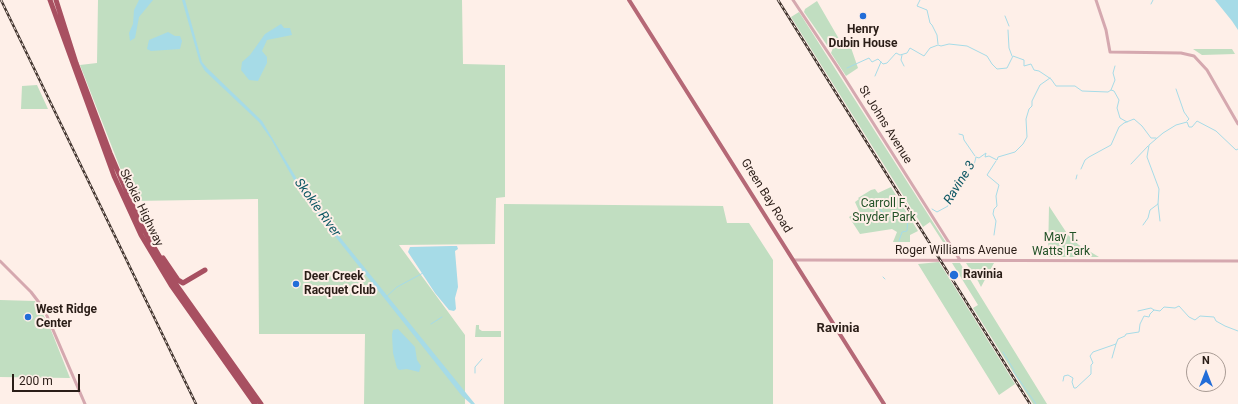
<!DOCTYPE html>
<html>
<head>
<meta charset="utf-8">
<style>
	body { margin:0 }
	#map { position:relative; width:1238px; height:404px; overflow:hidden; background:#feefe8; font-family:Roboto,sans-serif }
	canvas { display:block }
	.north { position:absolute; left:1186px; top:352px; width:40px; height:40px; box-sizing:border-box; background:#feefe8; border:1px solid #a99b94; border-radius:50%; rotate:0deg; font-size:11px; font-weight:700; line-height:16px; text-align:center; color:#2a1d17 }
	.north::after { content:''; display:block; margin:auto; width:14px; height:18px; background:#226dd8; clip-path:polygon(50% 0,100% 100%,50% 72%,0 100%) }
	.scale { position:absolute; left:12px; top:374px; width:68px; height:18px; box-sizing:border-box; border:2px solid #2a1d17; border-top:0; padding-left:5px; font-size:12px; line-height:14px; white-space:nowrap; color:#2a1d17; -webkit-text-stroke:3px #feefe8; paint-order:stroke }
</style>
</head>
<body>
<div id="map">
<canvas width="1238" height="404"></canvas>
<div class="north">N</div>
<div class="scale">200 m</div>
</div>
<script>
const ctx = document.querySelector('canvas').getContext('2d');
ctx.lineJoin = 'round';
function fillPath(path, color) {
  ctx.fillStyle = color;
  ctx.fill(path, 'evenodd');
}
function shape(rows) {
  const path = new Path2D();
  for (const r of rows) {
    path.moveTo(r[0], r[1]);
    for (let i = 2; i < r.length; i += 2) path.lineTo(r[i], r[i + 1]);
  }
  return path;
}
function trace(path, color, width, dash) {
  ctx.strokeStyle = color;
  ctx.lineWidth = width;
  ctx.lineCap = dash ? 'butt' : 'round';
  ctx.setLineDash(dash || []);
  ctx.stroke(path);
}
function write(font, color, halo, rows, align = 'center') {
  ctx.font = font + ' Roboto,sans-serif';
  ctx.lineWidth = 4;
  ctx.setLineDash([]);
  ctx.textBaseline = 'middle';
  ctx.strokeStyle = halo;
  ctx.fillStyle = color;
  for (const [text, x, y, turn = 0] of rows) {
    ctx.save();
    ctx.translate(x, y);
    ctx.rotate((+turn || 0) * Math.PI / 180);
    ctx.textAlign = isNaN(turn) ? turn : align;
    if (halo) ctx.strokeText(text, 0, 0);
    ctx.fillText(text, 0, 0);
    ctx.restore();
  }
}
const green = shape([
	[98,0,462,0,463,64,505,65,505,197,496,198,495,244,399,245,465,335,465,404,364,404,365,334,259,334,258,199,133,201,80,65,97,63],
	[817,1,839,39,838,42,829,48,804,12,805,9],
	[799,12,952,252,950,253,930,222,923,227,791,17],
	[848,39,858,68,846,76,831,53,833,48],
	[1193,49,1232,49,1235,54,1202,55],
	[37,85,48,109,21,109,22,86],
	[891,187,918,231,910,235,910,242,893,242,897,232,892,229,860,234,849,217,859,211,855,202,859,199,858,198,871,190,875,189,878,193],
	[504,204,723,206,727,223,749,223,773,260,773,404,504,404],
	[1049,206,1068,235,1079,245,1099,257,1048,257],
	[939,262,1015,384,999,395,918,264],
	[952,263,960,263,1047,404,1033,404,973,308,978,305],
	[966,263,994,263,981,287,978,281],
	[0,300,35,301,49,325,70,378,0,377],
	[476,325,479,325,479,329,482,331,501,331,501,337,475,337]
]);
const water = shape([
	[139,0,153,0,139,17,135,38,130,41,129,33,133,24,134,10],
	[182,0,185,0,202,62,207,68,262,121,309,199,475,404,471,404,462,396,303,196,271,139,259,122,205,71,200,63],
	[1215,0,1238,0,1238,30,1232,21],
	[281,24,284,28,290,28,292,35,267,40,262,51,267,57,267,63,258,81,249,80,241,70,242,62,250,55,265,34],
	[168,32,175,36,180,36,182,41,180,49,151,51,147,49,149,40],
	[451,246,457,246,458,249,455,251,458,287,455,298,456,309,454,311,449,310,435,293,408,252,410,247],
	[398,329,415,347,417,360,421,366,419,372,407,369,399,370,397,368,393,353,392,335,393,330]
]);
const stream = shape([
	[920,0,917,6,927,10,930,23,932,25,937,35,938,44],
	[1151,4,1153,0],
	[1005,16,1009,26],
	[1008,30,1009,48,1012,56],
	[902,55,901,60,904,66],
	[847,68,869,58,872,62,878,59,883,64,887,63,896,53,900,55,907,53,910,48,924,56,930,48,938,45,941,46,949,44,967,46,987,56,992,64,997,69,1007,68,1013,56,1024,60,1024,66,1031,64,1034,70,1039,71,1051,79,1056,86,1075,86,1082,91,1108,92,1111,90,1114,91,1119,100,1117,108,1120,118,1127,122],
	[875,76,881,62],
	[1176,89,1184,112,1189,119,1187,121],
	[1111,90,1115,80,1113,73,1115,66],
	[959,134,963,135,964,140,975,156],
	[1131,164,1148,146],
	[1081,169,1085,160,1089,157,1111,145,1119,127,1124,123,1134,119,1142,126,1151,138,1156,138],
	[1076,179,1077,175],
	[1158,204,1160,221],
	[878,206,882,212,890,216,897,216,900,219,907,219],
	[932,209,937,212,948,206,954,192,957,191,965,175,974,165,976,157,979,158,986,153,985,157,989,156,997,160,998,157,1015,152,1023,144,1027,137,1026,119,1029,109,1032,106,1032,101,1040,85,1050,78],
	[915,215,918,214],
	[1143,225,1148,218,1150,210,1158,204,1159,189,1147,157,1149,145,1163,133,1176,125,1187,122,1189,127,1192,127,1197,121,1216,131,1236,150,1238,149],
	[994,235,996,221,993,214,994,209,997,206,996,196,999,185,987,175,996,161],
	[899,241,902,232,907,231,908,218],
	[883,277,885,279],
	[387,296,397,287,423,273],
	[1138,311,1151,308,1154,310],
	[431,324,442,317],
	[1003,352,1014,370],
	[1112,358,1116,344],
	[1013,371,1036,404],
	[475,373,475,367,482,359],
	[1063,381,1064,376,1068,375,1073,378,1072,382,1074,388,1076,388,1091,374,1091,365,1093,363,1090,356,1093,352,1116,344,1118,339,1125,336,1126,334,1139,332,1140,324,1144,316,1149,317,1150,314,1154,310,1160,311,1164,307,1175,308,1179,306,1189,317,1195,320,1200,316,1214,317,1216,321,1225,326,1238,331]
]);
const minor = shape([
	[793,0,837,66,960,260],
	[1096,0,1106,30,1110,52,1181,53,1194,56,1207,70,1238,124],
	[794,260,1238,261],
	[0,261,31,292,44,309,85,404]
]);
const major = shape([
	[629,0,884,404]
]);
const highway = shape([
	[50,0,114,176,141,235,171,285,255,404],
	[56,0,76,63,110,153,141,225,175,283,261,404],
	[163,258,178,280,183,283,205,270]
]);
const rail = shape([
	[1,0,196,404],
	[778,0,1030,404]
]);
const markers = [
	[863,16,4,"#226dd8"],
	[954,275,5,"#226dd8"],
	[296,284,4,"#226dd8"],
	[28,317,4,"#226dd8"]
];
const poiNames = [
	["Henry",863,30,"center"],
	["Dubin House",863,44,"center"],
	["Ravinia",963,275],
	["Deer Creek",304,277],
	["Racquet Club",304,291],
	["West Ridge",36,310],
	["Center",36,324]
];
const streetNames = [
	["St Johns Avenue",885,125,58],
	["Green Bay Road",766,196,58],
	["Skokie Highway",141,208,64],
	["Roger Williams Avenue",956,251]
];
const parkNames = [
	["Carroll F.",884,204],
	["Snyder Park",884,218],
	["May T.",1061,238],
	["Watts Park",1061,252]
];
const waterNames = [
	["Ravine 3",960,183,-58],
	["Skokie River",317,208,54]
];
const neighbourhoodNames = [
	["Ravinia",838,329]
];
fillPath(green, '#c1dec1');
fillPath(water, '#a6dbe7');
trace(stream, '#a6dbe7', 1);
trace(minor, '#d5a8af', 3);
trace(major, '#b56876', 4);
trace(highway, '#a85061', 5);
trace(rail, '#42352f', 2.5);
trace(rail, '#feefe8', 1, [3]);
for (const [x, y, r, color] of markers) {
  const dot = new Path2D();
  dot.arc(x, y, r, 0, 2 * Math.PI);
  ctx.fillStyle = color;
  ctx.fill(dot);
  trace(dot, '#feefe8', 1.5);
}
write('bold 12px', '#2a1d17', '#feefe8', poiNames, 'left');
write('12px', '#2a1d17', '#feefe8', streetNames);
write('12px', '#225227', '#feefe8', parkNames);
write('italic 13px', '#0b5663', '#feefe8', waterNames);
write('bold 13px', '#2a1d17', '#feefe8', neighbourhoodNames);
</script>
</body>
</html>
